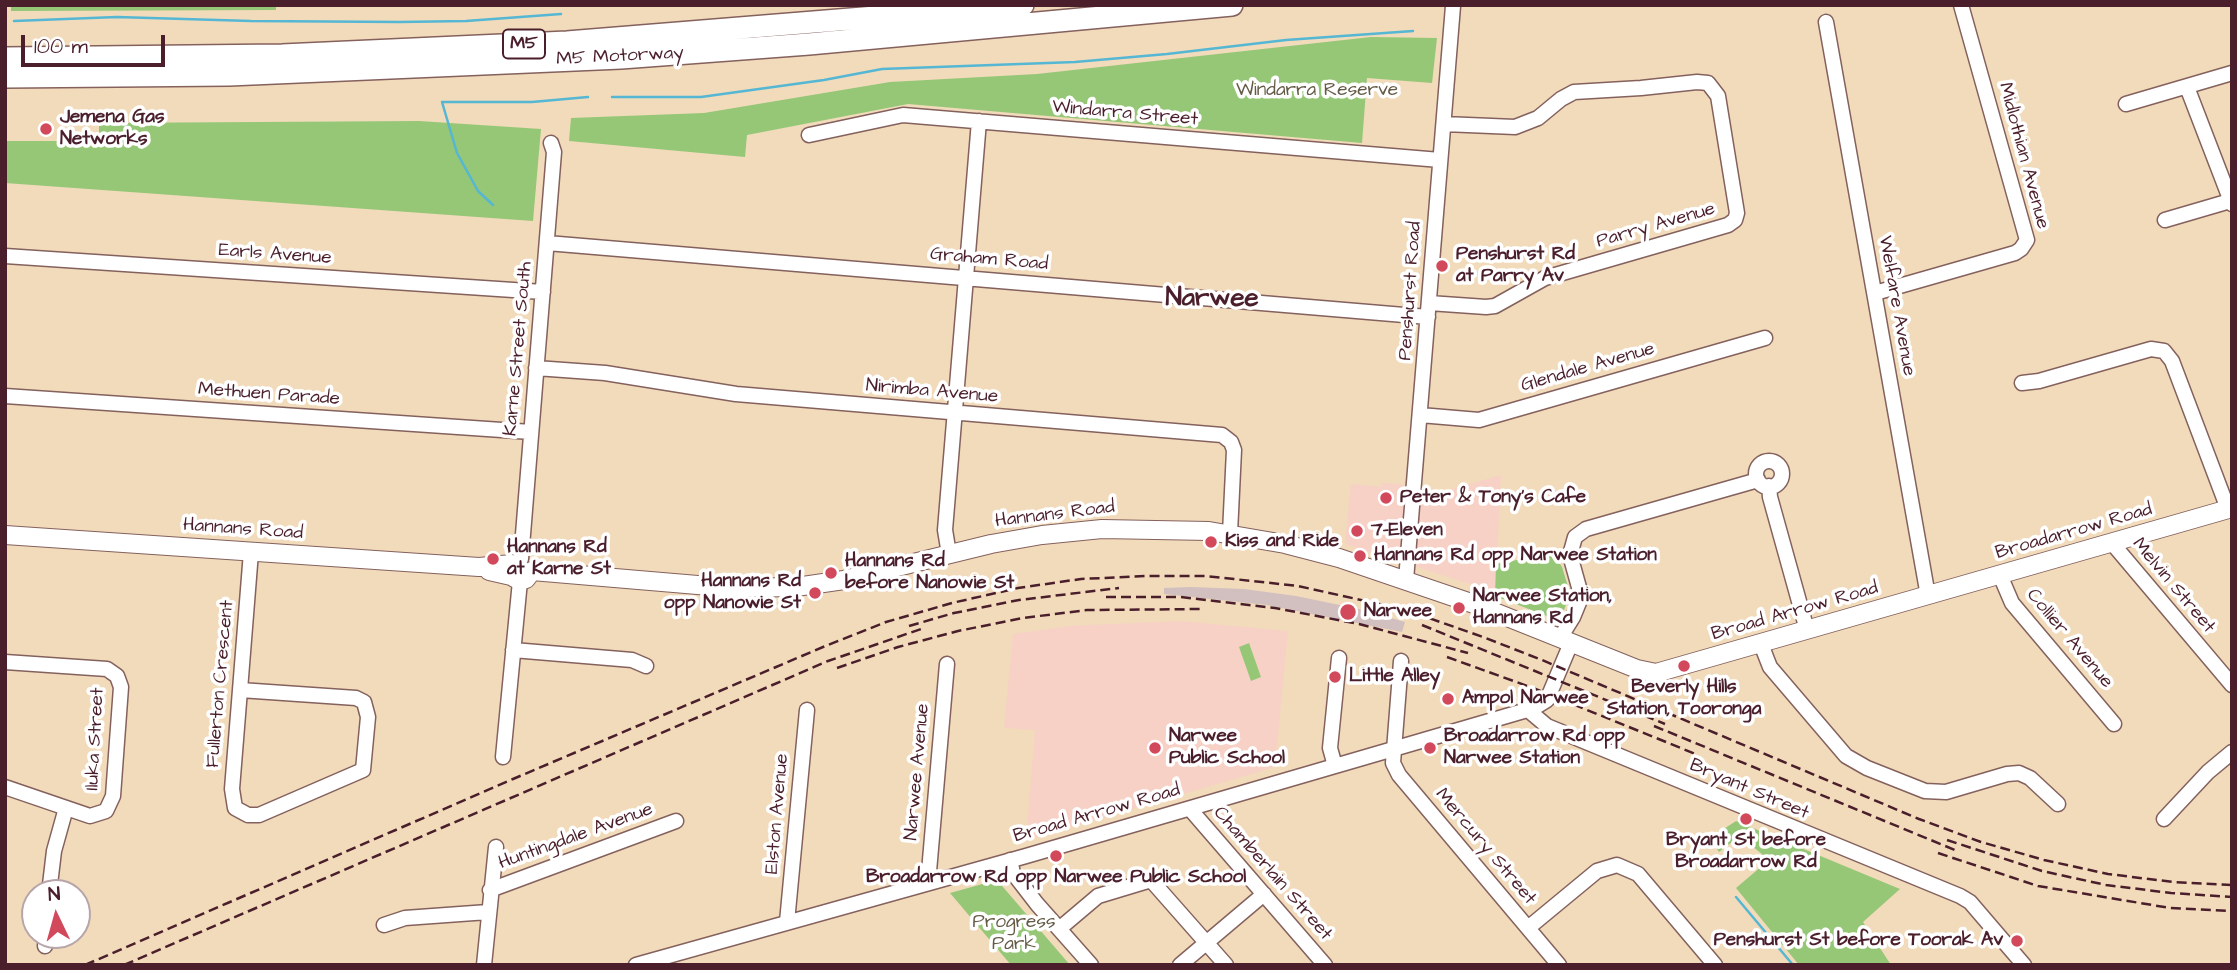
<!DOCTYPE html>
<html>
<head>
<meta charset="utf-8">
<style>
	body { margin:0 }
	#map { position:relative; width:2237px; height:970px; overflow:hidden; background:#f1dbbb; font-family:"Architects Daughter",sans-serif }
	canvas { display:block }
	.frame { position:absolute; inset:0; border:7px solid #4a1f2b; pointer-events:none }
	.north { position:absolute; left:21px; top:879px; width:70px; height:70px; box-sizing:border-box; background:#fff; border:2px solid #b7a5aa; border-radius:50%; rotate:355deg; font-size:19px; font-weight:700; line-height:28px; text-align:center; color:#4a1f2b }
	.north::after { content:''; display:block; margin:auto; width:24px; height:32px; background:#d1495b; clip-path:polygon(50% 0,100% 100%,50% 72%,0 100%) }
	.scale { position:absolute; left:21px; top:35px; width:144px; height:32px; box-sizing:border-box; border:4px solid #4a1f2b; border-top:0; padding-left:9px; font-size:21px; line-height:24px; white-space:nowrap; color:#4a1f2b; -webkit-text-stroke:5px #fff; paint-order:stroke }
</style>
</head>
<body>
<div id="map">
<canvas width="2237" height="970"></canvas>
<div class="frame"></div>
<div class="north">N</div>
<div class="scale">100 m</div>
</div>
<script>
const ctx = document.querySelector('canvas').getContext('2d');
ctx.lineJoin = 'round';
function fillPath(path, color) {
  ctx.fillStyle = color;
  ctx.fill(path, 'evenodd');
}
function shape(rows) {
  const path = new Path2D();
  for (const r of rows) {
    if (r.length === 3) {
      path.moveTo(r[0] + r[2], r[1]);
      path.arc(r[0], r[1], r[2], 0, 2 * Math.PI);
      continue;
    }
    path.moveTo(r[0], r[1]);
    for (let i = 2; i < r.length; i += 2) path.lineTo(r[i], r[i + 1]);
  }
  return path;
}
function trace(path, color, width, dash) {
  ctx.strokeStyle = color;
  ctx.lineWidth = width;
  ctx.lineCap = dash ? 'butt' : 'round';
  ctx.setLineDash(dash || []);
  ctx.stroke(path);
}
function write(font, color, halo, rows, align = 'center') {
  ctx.font = font + ' "Architects Daughter",sans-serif';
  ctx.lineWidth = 7;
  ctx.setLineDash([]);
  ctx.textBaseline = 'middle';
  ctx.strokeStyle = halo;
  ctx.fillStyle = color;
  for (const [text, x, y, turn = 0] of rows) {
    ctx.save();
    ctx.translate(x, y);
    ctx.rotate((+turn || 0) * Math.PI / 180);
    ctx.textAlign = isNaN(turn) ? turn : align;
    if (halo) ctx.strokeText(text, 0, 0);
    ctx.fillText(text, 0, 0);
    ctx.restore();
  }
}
const built = shape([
	[1501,475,1495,596,1473,585,1345,544,1351,484,1382,487,1382,483,1400,484,1429,496],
	[1180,621,1288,631,1275,767,1026,840,1035,730,1004,728,1013,634,1070,626]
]);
const industrial = shape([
	[1191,587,1244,589,1296,596,1359,609,1405,622,1402,632,1267,605,1164,594,1164,588]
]);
const green = shape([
	[11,5,276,5,276,10,11,11],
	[1371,37,1437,38,1432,83,1367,78,1362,143,908,104,747,135,745,157,569,141,571,118,704,113,890,82,1037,74],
	[419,121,541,129,533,221,5,183,5,141,99,141,99,123],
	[1553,553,1562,567,1570,593,1562,616,1552,618,1495,596,1496,564],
	[1249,643,1261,677,1251,681,1239,647],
	[1736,821,1900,889,1863,922,1891,965,1799,965,1736,888,1769,860,1740,836,1719,852,1710,838],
	[997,880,1070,965,1011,965,950,893]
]);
const stream = shape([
	[14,21,117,17,251,21,400,22,466,21,561,14],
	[612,97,701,97,824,80,882,69,1075,62,1167,54,1286,40,1413,31],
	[493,205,478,191,457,153,442,102,532,102,588,97],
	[1736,897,1793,965]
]);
const minor = shape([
	[1826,22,1928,596],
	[2187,87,2232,204],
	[2126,104,2232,73],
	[809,135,903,115,1440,160],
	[2165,220,2230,201],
	[547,243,1428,317],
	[5,256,543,292],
	[1875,293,2015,253,2021,249,2027,240,1961,5],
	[1429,303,1486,307,1495,306,1545,278,1728,225,1735,220,1737,213,1718,96,1708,83,1697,82,1641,88,1574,92,1561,99,1538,118,1515,127,1444,124],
	[536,368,605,373,736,394,1222,435,1231,442,1234,450,1230,533],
	[2022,383,2039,381,2151,349,2164,351,2172,361,2228,509],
	[5,396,531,432],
	[1420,415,1479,420,1765,338],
	[1769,474,13],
	[1769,486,1770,497,1807,630],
	[2112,543,2232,685],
	[949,554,945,530,979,121],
	[521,559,554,152,551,143],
	[2000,575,2012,603,2114,724],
	[1406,580,1453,6],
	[1560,638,1573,617,1580,600,1580,591,1570,555,1575,537,1586,529,1758,480],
	[1761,644,1770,667,1846,756,1867,768,1925,791,1946,792,2007,774,2019,773,2030,778,2058,804],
	[513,650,632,660,646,666],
	[1401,661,1393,763,1399,775,1559,965],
	[5,662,107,669,117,676,121,687,113,796,106,811,90,816,5,787],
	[240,690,356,698,364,702,368,717,363,770,259,815,248,815,235,808,232,789,240,690,251,552],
	[1528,710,1547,726,1960,896,1970,902,2024,965],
	[503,757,520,581],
	[1335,766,1330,748,1339,658],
	[1190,809,1325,965],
	[2164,819,2208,772,2232,752],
	[1010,860,1013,873,1037,904,1091,965],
	[928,883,947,664],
	[490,890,676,821],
	[49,893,54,851,66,808],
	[787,922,807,710],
	[384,925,405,918,488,912],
	[1528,928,1597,871,1617,865,1638,874,1715,965],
	[1059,929,1098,896,1151,880,1226,965],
	[45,946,46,935],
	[484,965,496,847],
	[636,965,1026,856,1534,708,1547,700,1571,643],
	[1180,965,1264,894]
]);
const major = shape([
	[5,535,479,567,512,564],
	[489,571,511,576,520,581,526,579,532,571],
	[532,571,733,588,796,587,844,580,991,544,1042,535,1102,529,1209,531,1285,544,1339,558,1477,605,1637,669,1656,673,2232,508]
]);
const highway = shape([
	[5,58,282,55,567,42,1023,5],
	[5,77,229,75,621,58,809,44,1232,5]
]);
const rail = shape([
	[1106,597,1180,597,1275,608,1359,624,1468,653],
	[1422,625,1665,724],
	[909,626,954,613,1019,600,1119,588],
	[1447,657,1533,688,1698,755],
	[837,668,898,647,958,631,1023,618,1087,610,1204,609],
	[1654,726,1955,850],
	[1947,840,2042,871,2106,885,2171,893,2232,897],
	[1938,853,2038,886,2170,908,2232,911],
	[85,965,513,779,823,647,886,622,952,603,1018,588,1081,579,1146,576,1206,576,1298,586,1406,610,1483,637,1542,660,1919,819,1981,842,2044,860,2108,874,2173,882,2232,885],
	[124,965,828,661,921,629]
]);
const markers = [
	[46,129,7,"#d1495b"],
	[1442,266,7,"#d1495b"],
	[1386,498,7,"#d1495b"],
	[1357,531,7,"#d1495b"],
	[1211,542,7,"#d1495b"],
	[1360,556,7,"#d1495b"],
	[493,559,7,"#d1495b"],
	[831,573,7,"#d1495b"],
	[815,593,7,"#d1495b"],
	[1459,608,7,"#d1495b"],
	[1348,612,9,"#d1495b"],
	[1684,666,7,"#d1495b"],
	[1335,677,7,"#d1495b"],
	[1448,699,7,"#d1495b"],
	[1155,748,7,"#d1495b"],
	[1430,748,7,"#d1495b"],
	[1746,819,7,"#d1495b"],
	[1056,856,7,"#d1495b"],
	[2017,941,7,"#d1495b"]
];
const shields = [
	[524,44,42]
];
const shieldNames = [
	["M5",524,44]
];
const streetNames = [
	["M5 Motorway",620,57,-3],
	["Windarra Street",1125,114,5],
	["Midlothian Avenue",2023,156,75],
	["Parry Avenue",1656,226,-16],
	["Earls Avenue",275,255,4],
	["Graham Road",989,260,5],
	["Penshurst Road",1411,291,-86],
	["Welfare Avenue",1896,306,80],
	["Karne Street South",519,349,-85],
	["Glendale Avenue",1588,368,-16],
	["Nirimba Avenue",932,392,5],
	["Methuen Parade",269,395,4],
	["Hannans Road",1055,515,-7],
	["Hannans Road",243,530,4],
	["Broadarrow Road",2074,532,-16],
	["Melvin Street",2173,586,50],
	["Broad Arrow Road",1795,612,-16],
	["Collier Avenue",2069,639,50],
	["Fullerton Crescent",221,684,-85],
	["Iluka Street",96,739,-87],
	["Narwee Avenue",918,772,-85],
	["Bryant Street",1749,790,23],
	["Elston Avenue",778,814,-85],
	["Broad Arrow Road",1097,814,-16],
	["Huntingdale Avenue",576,837,-20],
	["Mercury Street",1485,847,50],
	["Chamberlain Street",1272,874,49]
];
const parkNames = [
	["Windarra Reserve",1317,91],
	["Progress",1014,923],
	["Park",1014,945]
];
const poiNames = [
	["Jemena Gas",60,118],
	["Networks",60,140],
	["Penshurst Rd",1456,255],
	["at Parry Av",1456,277],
	["Peter & Tony's Cafe",1400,498],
	["7-Eleven",1371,531],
	["Kiss and Ride",1225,542],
	["Hannans Rd",507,548],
	["at Karne St",507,570],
	["Hannans Rd opp Narwee Station",1374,556],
	["Hannans Rd",845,562],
	["before Nanowie St",845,584],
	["Hannans Rd",801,582,"right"],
	["opp Nanowie St",801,604,"right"],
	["Narwee Station,",1473,597],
	["Hannans Rd",1473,619],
	["Narwee",1364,612],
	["Little Alley",1349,677],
	["Beverly Hills",1684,688,"center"],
	["Station, Tooronga",1684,710,"center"],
	["Ampol Narwee",1462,699],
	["Narwee",1169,737],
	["Public School",1169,759],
	["Broadarrow Rd opp",1444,737],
	["Narwee Station",1444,759],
	["Bryant St before",1746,841,"center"],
	["Broadarrow Rd",1746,863,"center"],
	["Broadarrow Rd opp Narwee Public School",1056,878,"center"],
	["Penshurst St before Toorak Av",2003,941,"right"]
];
const districtNames = [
	["Narwee",1212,300]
];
fillPath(built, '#f7d1c6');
fillPath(industrial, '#d2bfbf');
fillPath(green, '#95c777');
trace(stream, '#55b7d3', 2.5);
trace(minor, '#84615d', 17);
trace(major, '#84615d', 20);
trace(highway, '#84615d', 24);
trace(minor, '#fff', 14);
trace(major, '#fff', 18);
trace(highway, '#fff', 21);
trace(rail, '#4a1f2b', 2.5, [10, 5]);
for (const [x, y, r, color] of markers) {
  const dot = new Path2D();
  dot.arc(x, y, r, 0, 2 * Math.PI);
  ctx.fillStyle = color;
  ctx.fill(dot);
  trace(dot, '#fff', 2.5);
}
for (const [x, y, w] of shields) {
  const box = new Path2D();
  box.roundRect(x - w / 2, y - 14.5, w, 29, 5);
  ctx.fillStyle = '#fff';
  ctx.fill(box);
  trace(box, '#4a1f2b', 2);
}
write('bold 18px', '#4a1f2b', null, shieldNames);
write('19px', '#4a1f2b', '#fff', streetNames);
write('19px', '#645a46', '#fff', parkNames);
write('bold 19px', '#4a1f2b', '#fff', poiNames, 'left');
write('bold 26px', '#4a1f2b', '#fff', districtNames);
</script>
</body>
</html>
